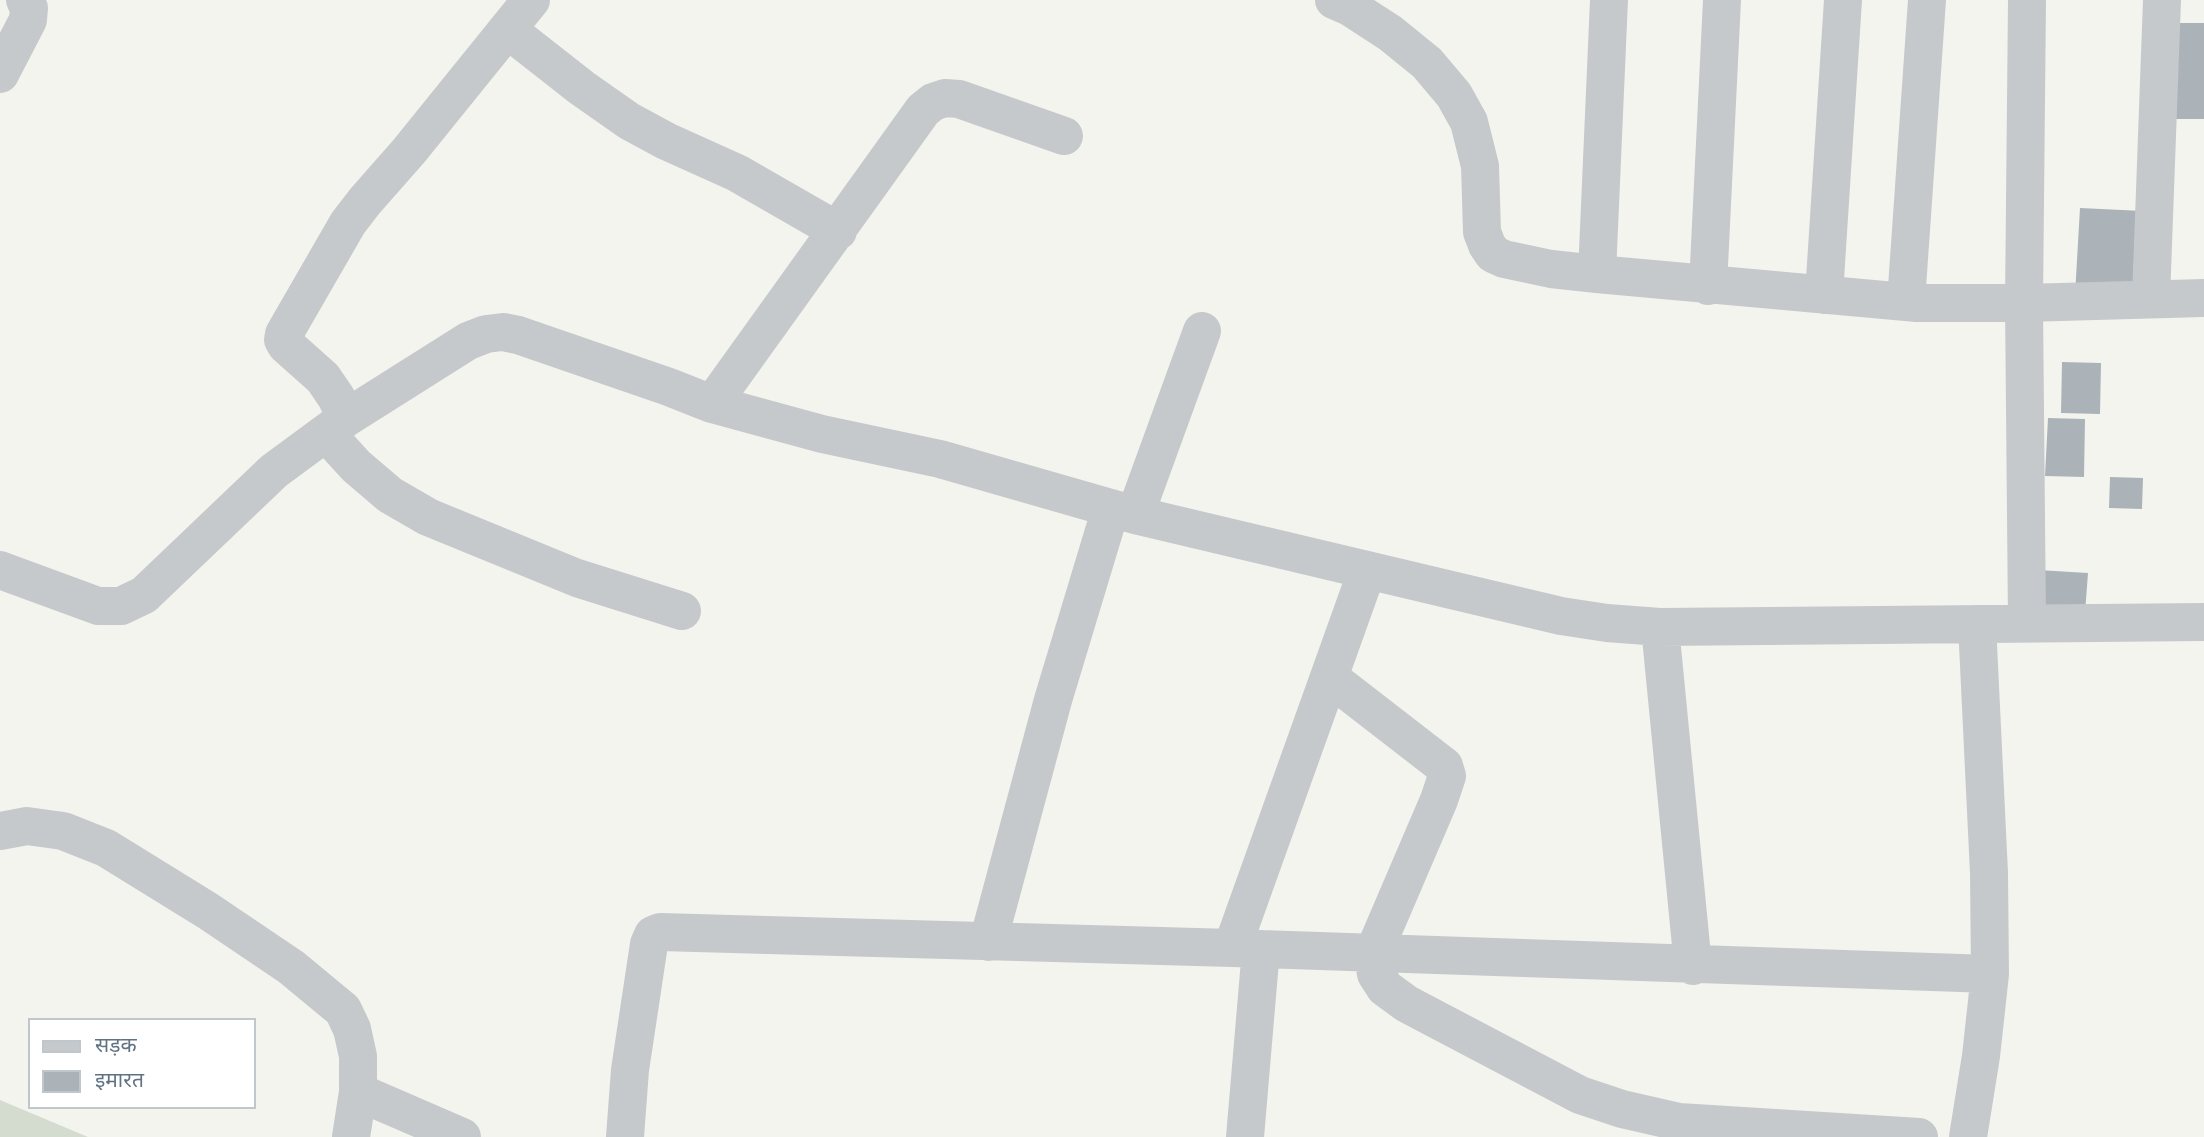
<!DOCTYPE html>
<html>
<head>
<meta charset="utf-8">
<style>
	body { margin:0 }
	#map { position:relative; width:2204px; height:1137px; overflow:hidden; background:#f4f4ef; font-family:"Varela Round","Noto Sans Devanagari",sans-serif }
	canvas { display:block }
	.legend { position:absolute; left:28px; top:1018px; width:228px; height:91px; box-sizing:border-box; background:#fff; border:2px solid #bfc7cd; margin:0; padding:9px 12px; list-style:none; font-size:21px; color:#607383 }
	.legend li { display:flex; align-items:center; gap:14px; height:35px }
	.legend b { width:35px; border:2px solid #bfc7cd }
</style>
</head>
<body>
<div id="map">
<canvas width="2204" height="1137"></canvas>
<ul class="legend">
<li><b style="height:9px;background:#c6c9cc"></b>सड़क</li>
<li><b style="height:19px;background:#abb3b8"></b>इमारत</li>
</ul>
</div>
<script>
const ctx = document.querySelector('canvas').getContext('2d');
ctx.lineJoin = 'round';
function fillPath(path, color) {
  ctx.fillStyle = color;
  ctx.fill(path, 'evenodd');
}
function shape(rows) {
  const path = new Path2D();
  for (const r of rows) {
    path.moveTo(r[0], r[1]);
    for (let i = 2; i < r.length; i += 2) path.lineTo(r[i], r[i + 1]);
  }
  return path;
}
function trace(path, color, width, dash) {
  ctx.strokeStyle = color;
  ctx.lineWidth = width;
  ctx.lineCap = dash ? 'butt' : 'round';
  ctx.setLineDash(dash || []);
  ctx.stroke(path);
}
const green = shape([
	[0,1100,88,1137,0,1137]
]);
const building = shape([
	[2167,23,2204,23,2204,119,2167,119],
	[2080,208,2143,211,2138,298,2075,295],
	[2062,362,2101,363,2100,414,2061,413],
	[2048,418,2085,419,2084,477,2045,476],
	[2110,477,2143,478,2142,509,2109,508],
	[2038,570,2088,573,2085,613,2034,610]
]);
const street = shape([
	[1334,0,1350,7,1390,33,1427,63,1454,95,1469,122,1480,166,1482,232,1487,245,1493,254,1504,259,1551,269,1597,274,1917,303,2024,303,2204,298],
	[2027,0,2024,303,2027,623],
	[508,30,582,88,629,121,666,141,737,173,838,231],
	[0,74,28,20,29,8,25,0],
	[1597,274,1609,0],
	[1708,286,1722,0],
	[1824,295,1843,0],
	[2151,299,2162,0],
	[1906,302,1927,0],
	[712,404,923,110,933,102,945,98,959,99,1064,136],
	[346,418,336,397,323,378,286,345,283,340,284,334,348,223,365,201,409,151,531,0],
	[326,433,356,466,390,495,428,517,577,578,682,611],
	[1135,515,1202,331],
	[0,570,98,606,121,606,144,595,274,471,346,418,468,341,486,334,503,332,518,335,669,387,712,404,822,434,940,459,1135,515,1561,616,1607,623,1660,627,2204,622],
	[1660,627,1693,966],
	[1329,677,1444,766,1447,776,1439,800,1373,954,1376,974,1385,988,1407,1004,1580,1095,1622,1109,1679,1122,1919,1137],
	[0,831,27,826,63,831,106,848,208,911,291,967,343,1010,352,1029,358,1056,358,1092,351,1137],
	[988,942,1053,700,1111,508],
	[1232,948,1367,571],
	[358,1092,462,1137],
	[625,1137,630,1070,649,944,653,935,660,932,1232,948,1990,974],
	[1245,1137,1261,949],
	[1968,1137,1981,1056,1990,974,1989,873,1977,624]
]);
fillPath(green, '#d4dcd0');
fillPath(building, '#abb3b8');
trace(street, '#c6c9cc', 38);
</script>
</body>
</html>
